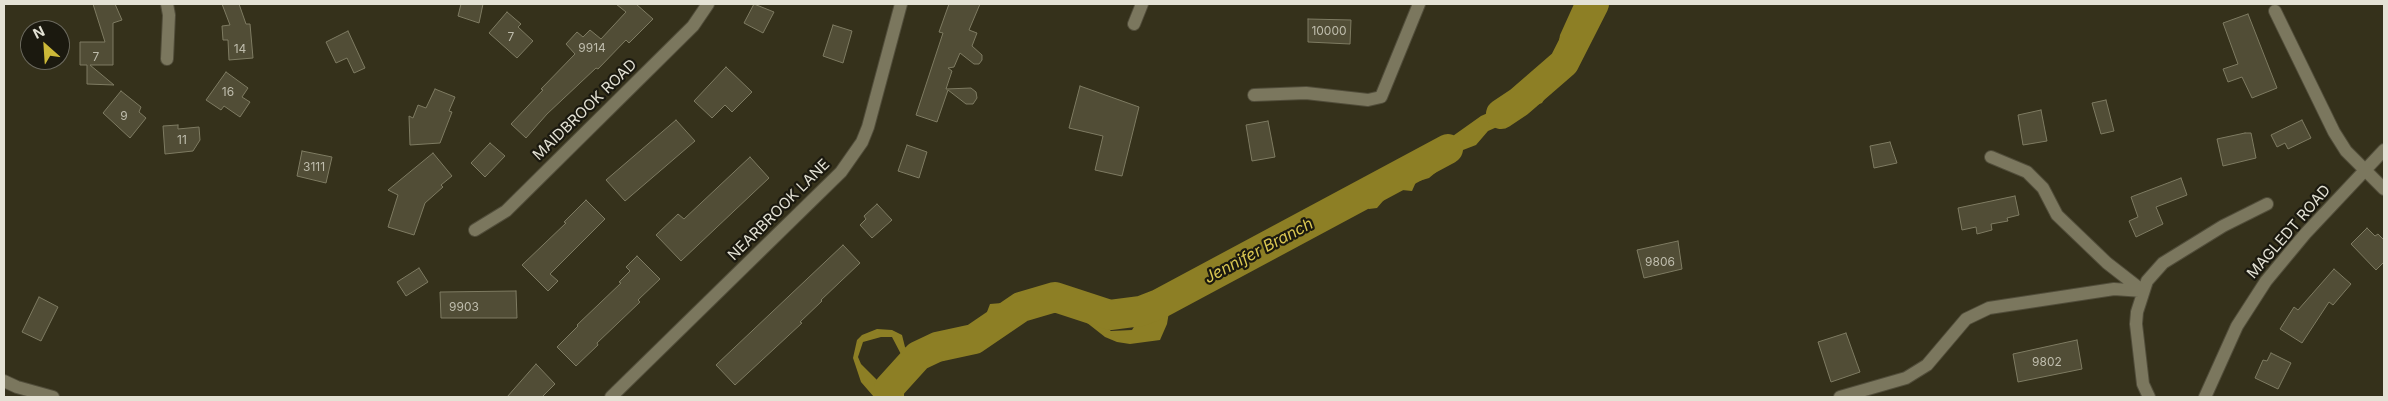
<!DOCTYPE html>
<html>
<head>
<meta charset="utf-8">
<style>
	body { margin:0 }
	#map { position:relative; width:2388px; height:401px; overflow:hidden; background:#35311b; font-family:Inter,sans-serif }
	canvas { display:block }
	.frame { position:absolute; inset:0; border:5px solid #e4e2d5; pointer-events:none }
	.north { position:absolute; left:20px; top:20px; width:50px; height:50px; box-sizing:border-box; background:#1b190f; border:1px solid #6b695e; border-radius:50%; rotate:334deg; font-size:14px; font-weight:700; line-height:20px; text-align:center; color:#e4e2d5 }
	.north::after { content:''; display:block; margin:auto; width:18px; height:22px; background:#cdb938; clip-path:polygon(50% 0,100% 100%,50% 72%,0 100%) }
</style>
</head>
<body>
<div id="map">
<canvas width="2388" height="401"></canvas>
<div class="frame"></div>
<div class="north">N</div>
</div>
<script>
const ctx = document.querySelector('canvas').getContext('2d');
ctx.lineJoin = 'round';
function fillPath(path, color) {
  ctx.fillStyle = color;
  ctx.fill(path, 'evenodd');
}
function shape(rows) {
  const path = new Path2D();
  for (const r of rows) {
    path.moveTo(r[0], r[1]);
    for (let i = 2; i < r.length; i += 2) path.lineTo(r[i], r[i + 1]);
  }
  return path;
}
function trace(path, color, width, dash) {
  ctx.strokeStyle = color;
  ctx.lineWidth = width;
  ctx.lineCap = dash ? 'butt' : 'round';
  ctx.setLineDash(dash || []);
  ctx.stroke(path);
}
function write(font, color, halo, rows, align = 'center') {
  ctx.font = font + ' Inter,sans-serif';
  ctx.lineWidth = 4.5;
  ctx.setLineDash([]);
  ctx.textBaseline = 'middle';
  ctx.strokeStyle = halo;
  ctx.fillStyle = color;
  for (const [text, x, y, turn = 0] of rows) {
    ctx.save();
    ctx.translate(x, y);
    ctx.rotate((+turn || 0) * Math.PI / 180);
    ctx.textAlign = isNaN(turn) ? turn : align;
    if (halo) ctx.strokeText(text, 0, 0);
    ctx.fillText(text, 0, 0);
    ctx.restore();
  }
}
const water = shape([
	[1574,4,1581,4,1571,29,1572,44,1570,55,1542,103,1520,111,1506,123,1488,131,1476,145,1463,150,1429,178,1416,182,1412,191,1402,190,1389,194,1377,208,1369,209,1362,204,1357,206,1342,219,1317,229,1310,235,1297,241,1294,246,1255,257,1223,273,1211,272,1203,275,1183,286,1166,306,1169,312,1167,324,1160,340,1130,344,1117,342,1105,337,1058,300,1038,295,1026,302,1012,314,1004,325,994,331,978,345,957,356,933,364,920,366,904,360,892,337,881,337,863,342,858,357,861,364,881,384,887,397,874,397,861,382,853,358,857,340,862,335,877,329,892,330,902,335,905,347,918,358,924,362,935,361,981,337,986,329,987,312,990,304,1014,302,1037,289,1060,293,1070,299,1111,331,1132,330,1137,322,1146,318,1161,304,1175,284,1186,275,1218,259,1294,231,1314,217,1342,207,1353,198,1394,180,1420,164,1450,138,1481,116,1490,112,1496,113,1514,98,1538,88,1547,78,1551,69,1557,52,1560,35]
]);
const river = shape([
	[1501,114,1519,102,1564,63,1594,4],
	[889,397,889,388,918,356,937,347,974,339,1021,307,1055,297,1110,315,1141,311,1159,304,1448,149]
]);
const building = shape([
	[93,4,115,4,122,20,113,23,113,65,90,65,114,85,87,84,87,65,80,65,80,42,105,42,93,4],
	[222,4,239,4,246,24,250,24,253,58,229,60,228,40,223,40,222,26,230,25,222,4],
	[461,4,483,4,479,23,458,16,461,4],
	[616,4,636,4,653,19,629,43,626,40,598,69,596,68,547,114,526,138,511,124,543,90,541,89,575,54,566,44,577,32,583,37,590,30,601,39,626,12,616,4],
	[754,4,774,12,763,33,744,23,754,4],
	[949,4,980,4,969,30,977,33,972,46,982,55,982,60,979,64,974,64,960,53,954,67,948,68,952,71,946,89,971,88,976,92,977,98,973,104,966,104,948,90,937,122,916,115,943,33,939,32,949,4],
	[507,12,521,24,518,27,533,41,517,58,489,33,507,12],
	[2248,14,2277,88,2252,98,2242,77,2228,82,2223,69,2238,64,2223,23,2248,14],
	[1308,19,1351,20,1350,44,1308,42,1308,19],
	[833,25,852,31,843,63,823,56,833,25],
	[348,31,365,68,354,73,347,58,336,63,326,42,348,31],
	[726,67,752,92,732,112,725,105,712,118,694,101,726,67],
	[226,72,248,88,242,97,250,102,240,117,224,106,221,110,206,100,226,72],
	[1080,86,1139,107,1122,176,1095,170,1103,136,1069,128,1080,86],
	[435,89,455,97,449,111,452,112,440,143,410,145,409,116,413,118,418,105,426,108,435,89],
	[121,91,141,107,139,112,146,118,130,138,103,113,121,91],
	[2106,100,2114,131,2101,134,2092,103,2106,100],
	[2041,110,2047,141,2023,145,2018,115,2041,110],
	[676,120,695,141,625,201,606,180,676,120],
	[2302,120,2311,138,2288,149,2285,143,2277,147,2271,135,2302,120],
	[1268,121,1275,157,1252,161,1246,125,1268,121],
	[178,125,178,129,199,127,200,140,193,151,165,154,163,126,178,125],
	[2245,133,2251,133,2256,158,2223,166,2217,139,2245,133],
	[1890,142,1897,163,1874,168,1870,146,1890,142],
	[490,143,505,156,485,177,471,163,490,143],
	[907,145,927,152,919,178,898,171,907,145],
	[302,151,332,157,326,183,297,176,302,151],
	[433,153,452,176,441,185,443,187,425,203,414,235,388,227,398,195,388,190,433,153],
	[750,157,769,178,681,261,656,235,678,214,684,219,750,157],
	[2181,178,2187,195,2156,207,2163,224,2136,237,2129,221,2138,217,2131,197,2181,178],
	[2015,196,2019,215,2007,218,2008,221,1991,224,1992,230,1977,234,1976,227,1962,230,1958,208,2015,196],
	[586,200,605,219,550,274,558,281,548,291,522,265,566,223,564,222,586,200],
	[877,204,892,220,872,238,860,225,866,219,864,216,877,204],
	[2367,228,2375,236,2378,234,2384,240,2384,262,2376,270,2351,244,2367,228],
	[1678,241,1682,269,1644,278,1637,250,1678,241],
	[843,245,860,263,821,300,822,301,800,322,802,323,735,385,716,365,843,245],
	[637,256,660,279,638,300,640,302,597,343,598,345,576,366,557,347,578,326,577,325,621,283,619,282,630,271,626,267,637,256],
	[419,268,428,282,406,296,397,282,419,268],
	[2334,269,2351,284,2333,305,2329,302,2302,343,2280,329,2294,307,2298,310,2334,269],
	[516,291,517,318,441,318,440,292,516,291],
	[39,297,58,307,41,341,22,332,39,297],
	[1846,333,1860,372,1831,382,1818,342,1846,333],
	[2077,340,2082,369,2018,382,2013,354,2077,340],
	[2271,353,2291,363,2278,389,2255,378,2263,360,2267,361,2271,353],
	[536,364,555,384,542,397,507,397,536,364]
]);
const minor = shape([
	[167,4,169,15,167,59],
	[2275,11,2334,132,2346,151,2384,189],
	[1134,24,1142,4],
	[1254,95,1306,93,1368,100,1381,97,1419,4],
	[1991,157,2027,172,2043,188,2057,215,2107,263,2143,291],
	[475,230,506,211,693,26,708,4],
	[4,381,17,387,53,397],
	[611,397,841,172,862,142,868,127,901,4],
	[1840,397,1906,378,1927,365,1966,319,1989,308,2114,289,2143,291],
	[2149,397,2143,384,2136,324,2137,312,2147,281,2163,263,2223,226,2267,204],
	[2205,397,2237,326,2266,281,2305,234,2384,150]
]);
const numberNames = [
	["10000",1329,31],
	["7",511,37],
	["9914",592,48],
	["14",240,49],
	["7",96,57],
	["16",228,92],
	["9",124,116],
	["11",182,140],
	["3111",314,167],
	["9806",1660,262],
	["9903",464,307],
	["9802",2047,362]
];
const streetNames = [
	["MAIDBROOK ROAD",585,110,-44],
	["NEARBROOK LANE",779,210,-45],
	["MAGLEDT ROAD",2289,232,-49]
];
const waterNames = [
	["Jennifer Branch",1259,251,-28]
];
fillPath(water, '#8d7f25');
trace(river, '#8d7f25', 30);
fillPath(building, '#514d36');
trace(building, '#7e7b62', 1);
trace(minor, '#514d3a', 14);
trace(minor, '#7b775e', 12);
write('12px', '#bfbdad', null, numberNames);
write('15px', '#e4e2d5', '#1b190f', streetNames);
write('italic 16px', '#dac751', '#1b190f', waterNames);
</script>
</body>
</html>
